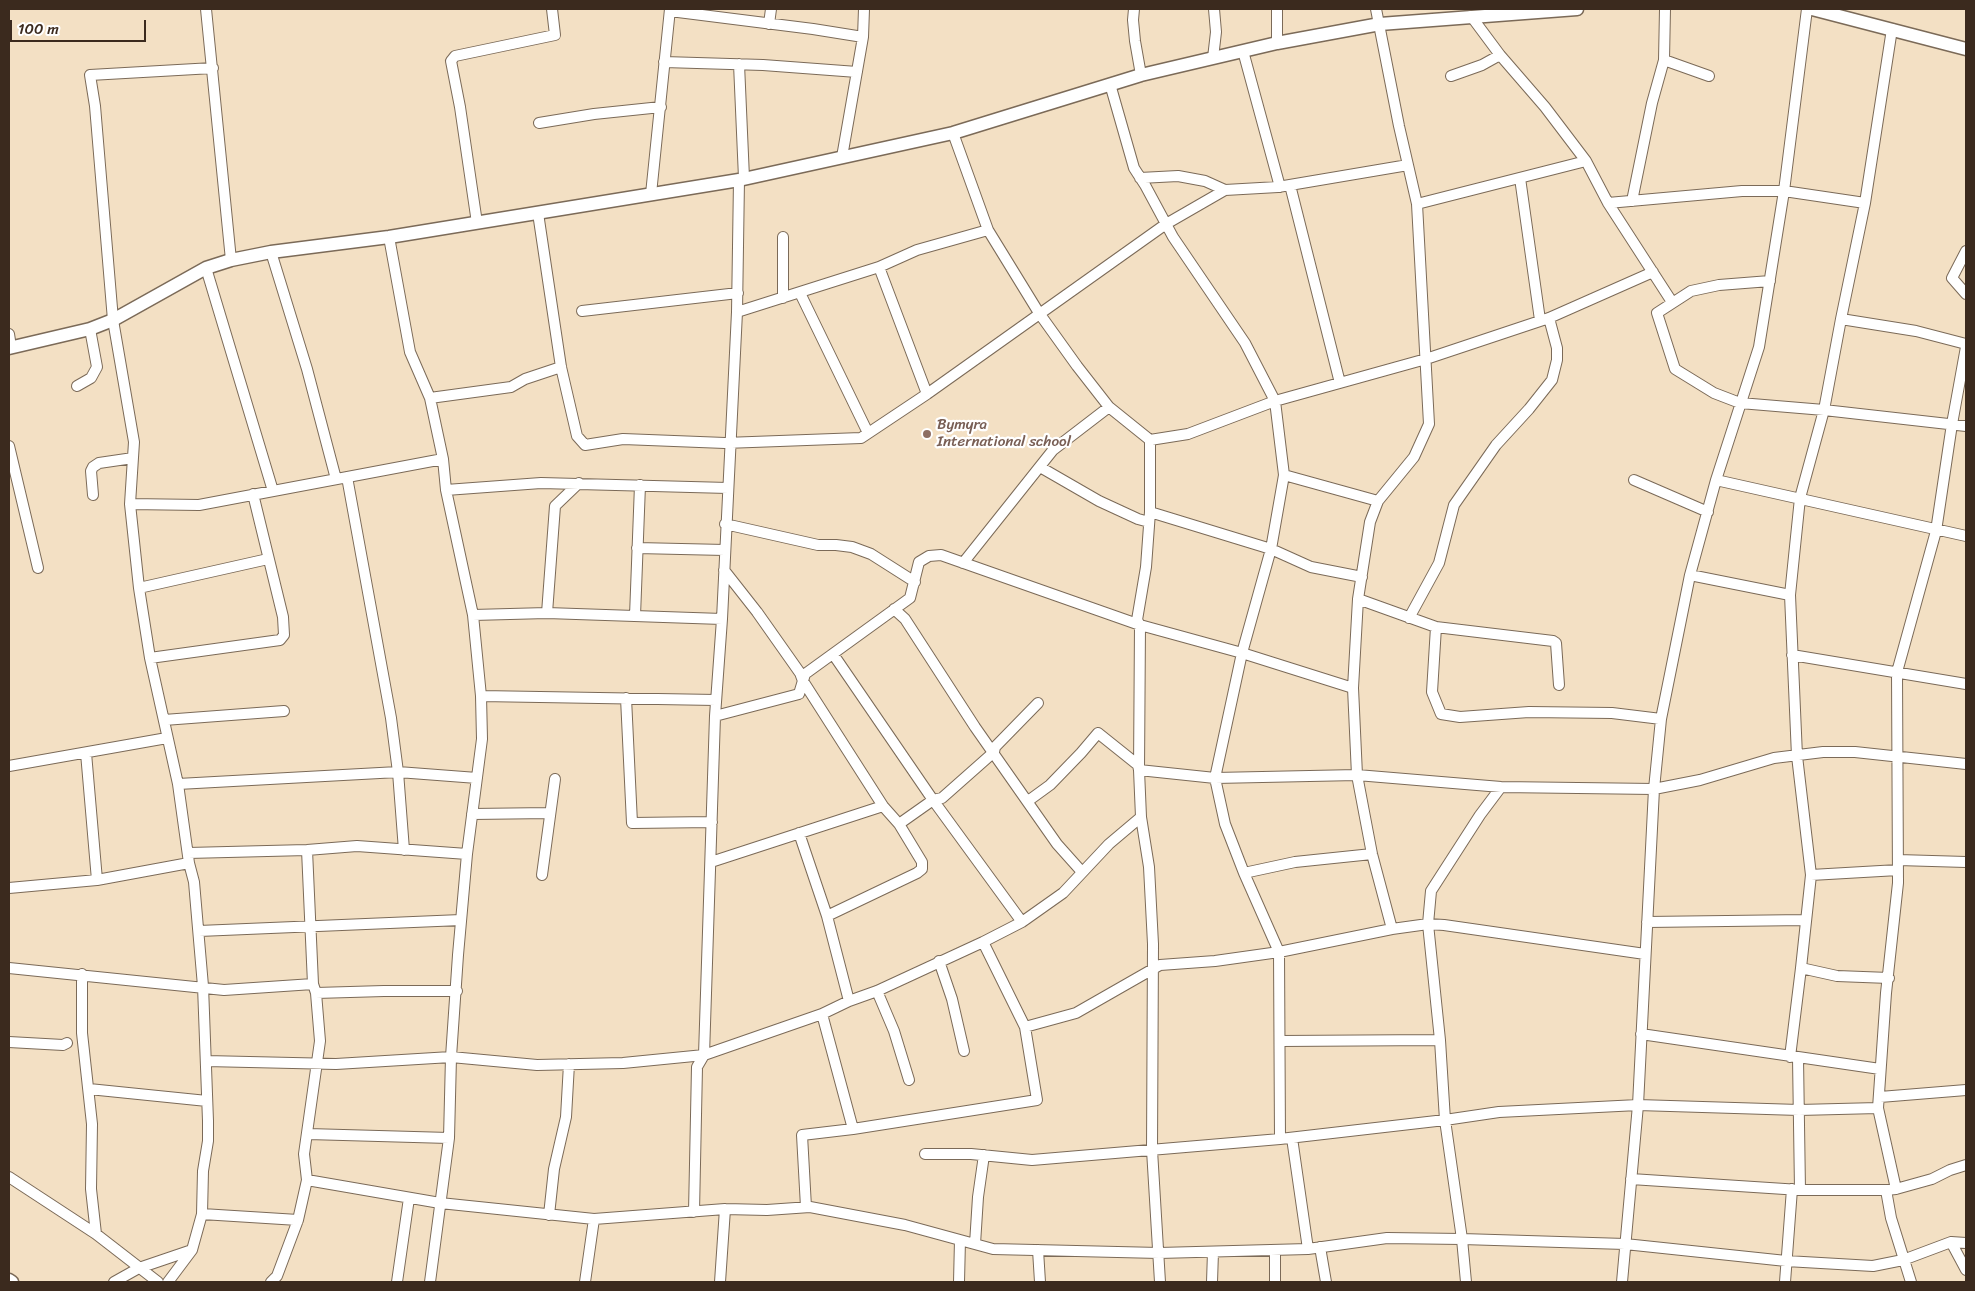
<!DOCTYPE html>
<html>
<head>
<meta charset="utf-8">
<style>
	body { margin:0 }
	#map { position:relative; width:1975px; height:1291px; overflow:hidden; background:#f3e0c4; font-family:Sriracha,sans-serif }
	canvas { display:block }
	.frame { position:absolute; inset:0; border:10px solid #3b2a1e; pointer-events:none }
	.scale { position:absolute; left:10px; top:20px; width:136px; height:22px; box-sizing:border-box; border:2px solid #3b2a1e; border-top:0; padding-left:6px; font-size:15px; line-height:18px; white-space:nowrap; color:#3b2a1e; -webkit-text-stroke:4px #fff; paint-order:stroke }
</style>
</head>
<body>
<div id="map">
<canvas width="1975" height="1291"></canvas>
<div class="frame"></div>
<div class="scale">100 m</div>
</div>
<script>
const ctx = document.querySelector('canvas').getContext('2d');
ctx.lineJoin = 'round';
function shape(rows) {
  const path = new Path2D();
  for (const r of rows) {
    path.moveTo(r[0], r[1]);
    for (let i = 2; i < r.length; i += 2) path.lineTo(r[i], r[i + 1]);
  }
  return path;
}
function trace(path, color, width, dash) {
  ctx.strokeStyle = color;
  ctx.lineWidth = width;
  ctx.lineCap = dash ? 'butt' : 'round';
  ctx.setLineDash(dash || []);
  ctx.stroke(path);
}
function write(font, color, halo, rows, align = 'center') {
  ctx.font = font + ' Sriracha,sans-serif';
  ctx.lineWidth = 4.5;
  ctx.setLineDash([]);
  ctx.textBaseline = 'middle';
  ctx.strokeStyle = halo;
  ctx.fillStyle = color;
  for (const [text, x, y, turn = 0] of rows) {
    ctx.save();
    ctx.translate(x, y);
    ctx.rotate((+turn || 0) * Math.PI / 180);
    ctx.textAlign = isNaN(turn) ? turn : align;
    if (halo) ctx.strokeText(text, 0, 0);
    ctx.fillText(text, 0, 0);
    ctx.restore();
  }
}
const minor = shape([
	[206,9,231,260],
	[1134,9,1133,20,1135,41,1141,75],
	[1376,9,1399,126,1417,204,1429,424,1414,457,1378,501,1370,522,1358,599,1353,688,1357,775,1372,854,1392,929],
	[670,11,813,29,863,37],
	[1471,16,1500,55,1545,107,1586,161,1608,203,1672,302],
	[769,24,771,9],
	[1277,43,1277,9],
	[1243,51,1280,187],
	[1213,58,1216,32,1214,9],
	[1664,60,1709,76],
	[664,62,763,65,857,72],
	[739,64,744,178],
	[1451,76,1482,65,1500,55],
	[539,123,594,114,661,107],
	[953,133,988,230,1039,313,1077,366,1109,407,1150,440,1188,434,1275,401,1426,359,1549,318,1653,272],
	[842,157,863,37,864,9],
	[1140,178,1178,176,1205,181,1225,190],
	[1520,178,1540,320],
	[1290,185,1340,383],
	[651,194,670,9],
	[1632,201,1652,103,1664,60,1665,9],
	[1608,203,1742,191,1784,191,1865,203],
	[1417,204,1586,161],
	[538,213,561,367,577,436,585,445,623,439,725,443,861,438,927,394,1166,224,1225,190,1278,187,1408,165],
	[477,223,460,107,451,61,455,56,555,35,552,9],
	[389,237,410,352,430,398,443,459,446,490,473,615,481,696,482,739,467,854,458,955,451,1057,449,1138,430,1282],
	[1966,251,1952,278,1966,294],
	[271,252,307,369,336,479],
	[879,267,927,394],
	[206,268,273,491],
	[1770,281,1719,285,1691,291,1657,313,1675,369,1714,393,1740,403,1824,410,1966,426],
	[800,293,868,433],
	[783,298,783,237],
	[582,311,738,293],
	[737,312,879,267,917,250,988,230],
	[1841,319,1916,331,1966,344],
	[9,334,11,347],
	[77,386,91,378,97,367,90,329],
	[430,398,511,387,525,379,561,367],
	[1150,440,1150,512,1271,549,1311,567,1362,577],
	[9,446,38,568],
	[1040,467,1099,501,1138,519,1149,522],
	[1284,475,1378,501],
	[347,477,391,718,398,772,404,850],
	[1634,480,1708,512],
	[1716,480,1966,536],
	[446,490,541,483,728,488],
	[93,495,91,471,93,467,99,463,133,458],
	[130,504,199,505,443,459],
	[1150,512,1146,567,1137,620,1140,625,1139,770,1141,817,1149,867,1153,944,1152,1150,1160,1282],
	[725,524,818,545,836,545,852,547,871,554,915,582],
	[637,548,725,550],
	[963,563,1053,450,1109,407],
	[724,570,757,612,800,673,803,681,883,806,899,824,922,862,922,869,917,873,827,916],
	[1690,575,1790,595],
	[139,588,268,559],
	[1358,599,1436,627,1553,641,1556,643,1559,685],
	[894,609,905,619,975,727,1057,844,1082,872],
	[547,613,555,506,579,483],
	[473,615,547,613,722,619],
	[635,616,640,485],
	[1409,618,1439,563,1454,505,1496,445,1529,409,1552,380,1557,360,1557,348,1549,318],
	[1436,627,1432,692,1441,714,1460,717,1529,712,1612,713,1661,719],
	[833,654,933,800,1022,922],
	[1792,655,1966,684],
	[150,658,280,640,284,635,283,617,253,494],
	[481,696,716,700],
	[626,698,632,823,712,822],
	[715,716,799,694,805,674,910,598,919,562,929,556,941,555,1140,625,1242,653,1353,688],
	[164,720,284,711],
	[86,753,97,880],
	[9,766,167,738],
	[178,784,398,772,477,778],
	[1028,801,1050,785,1081,753,1098,733,1138,765,1139,770,1215,778,1242,653,1271,549,1284,475,1275,401,1245,343,1173,237,1145,185,1134,168,1110,84],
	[472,814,550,813],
	[899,824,933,800,942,798,994,752,995,747,1038,703],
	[799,833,827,916,849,1001],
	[188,853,307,850,357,846,467,854],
	[1898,860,1966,862],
	[711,862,883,806],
	[1244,873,1295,862,1372,854],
	[542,875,555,779],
	[1811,875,1898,870],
	[9,888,97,880,189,863],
	[1647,922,1806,920],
	[199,931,461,920],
	[939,961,952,999,964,1051],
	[9,968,224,990,313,984],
	[1801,968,1837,976,1889,978],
	[82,974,82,1033,92,1124,91,1189,96,1234],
	[877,991,894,1031,909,1080],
	[316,993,384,991,457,991],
	[822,1014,853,1129],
	[1025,1027,1076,1013,1160,965,1215,961,1279,952,1392,929,1428,924,1444,925,1645,954],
	[1641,1034,1880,1069],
	[1280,1041,1440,1040],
	[9,1042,63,1045,67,1043],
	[1790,1057,1801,968,1811,875,1797,756,1790,595,1800,498,1824,410,1841,319,1865,203,1892,29],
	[1798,1058,1800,1190],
	[206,1061,336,1064,451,1057,537,1065,623,1063,704,1055,822,1014,849,1001,877,991,983,942,1022,922,1063,893,1109,844,1141,817],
	[89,1089,207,1101],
	[1880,1097,1966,1090],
	[308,1134,449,1138],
	[1292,1138,1308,1249],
	[1280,1139,1279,952,1244,873,1225,824,1215,778,1357,775,1501,787,1654,789,1700,780,1774,758,1823,752,1855,752,1966,764],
	[925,1154,971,1154,1032,1160,1280,1139,1445,1120,1499,1112,1638,1105,1799,1110,1878,1108],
	[9,1177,96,1234,158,1282],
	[1631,1179,1800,1190,1886,1190,1896,1189,1932,1179,1950,1170,1966,1165],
	[307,1180,440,1203,594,1219,725,1209,767,1210,810,1207,905,1225,993,1249,1159,1253,1308,1249,1387,1238,1462,1239,1625,1244,1786,1261,1873,1266,1903,1260,1951,1242,1966,1243],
	[1896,1189,1878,1108,1886,993,1898,883,1897,672,1936,531,1952,424,1966,347],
	[1886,1190,1891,1218,1911,1282],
	[806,1207,802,1135,853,1129,1037,1100,1025,1027,983,942],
	[694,1212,697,1067,704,1055,715,716,722,619,737,312,739,180],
	[202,1214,298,1220],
	[549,1215,554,1169,566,1117,569,1064],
	[1951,1242,1966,1270],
	[975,1244,978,1197,984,1155],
	[1320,1247,1326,1282],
	[1038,1250,1040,1282],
	[1275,1250,1275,1282],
	[114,1282,139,1268,192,1250],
	[168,1282,192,1250,202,1214,203,1171,208,1141,208,1121,203,986,194,882,189,863,178,784,150,658,139,588,130,504,134,442,113,320,95,106,90,75,213,68],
	[271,1282,277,1276,298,1220,307,1180,304,1154,320,1041,316,993,313,984,307,850],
	[397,1282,409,1198],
	[585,1282,594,1219],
	[720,1282,725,1209],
	[959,1282,960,1240],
	[1212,1282,1213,1252],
	[1466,1282,1462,1239,1445,1120,1440,1040,1428,924,1431,891,1480,815,1501,787],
	[1622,1282,1638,1105,1654,789,1661,719,1690,575,1716,480,1759,347,1784,191,1807,9],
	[1785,1282,1792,1189]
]);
const tertiary = shape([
	[1812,9,1966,49],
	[9,348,90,329,113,320,206,268,231,260,271,252,389,237,739,180,953,133,1141,75,1277,43,1380,24,1577,9],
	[9,1280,12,1282]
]);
const markers = [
	[927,434,5,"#8d6e63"]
];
const educationNames = [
	["Bymyra",937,425],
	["International school",937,442]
];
trace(minor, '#7b6a58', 12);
trace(tertiary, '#7b6a58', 15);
trace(minor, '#fff', 10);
trace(tertiary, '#fff', 12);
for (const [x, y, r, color] of markers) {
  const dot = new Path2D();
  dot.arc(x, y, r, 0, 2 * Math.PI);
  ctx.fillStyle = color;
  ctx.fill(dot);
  trace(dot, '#fff', 2);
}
write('15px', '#785e54', '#fff', educationNames, 'left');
</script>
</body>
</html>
